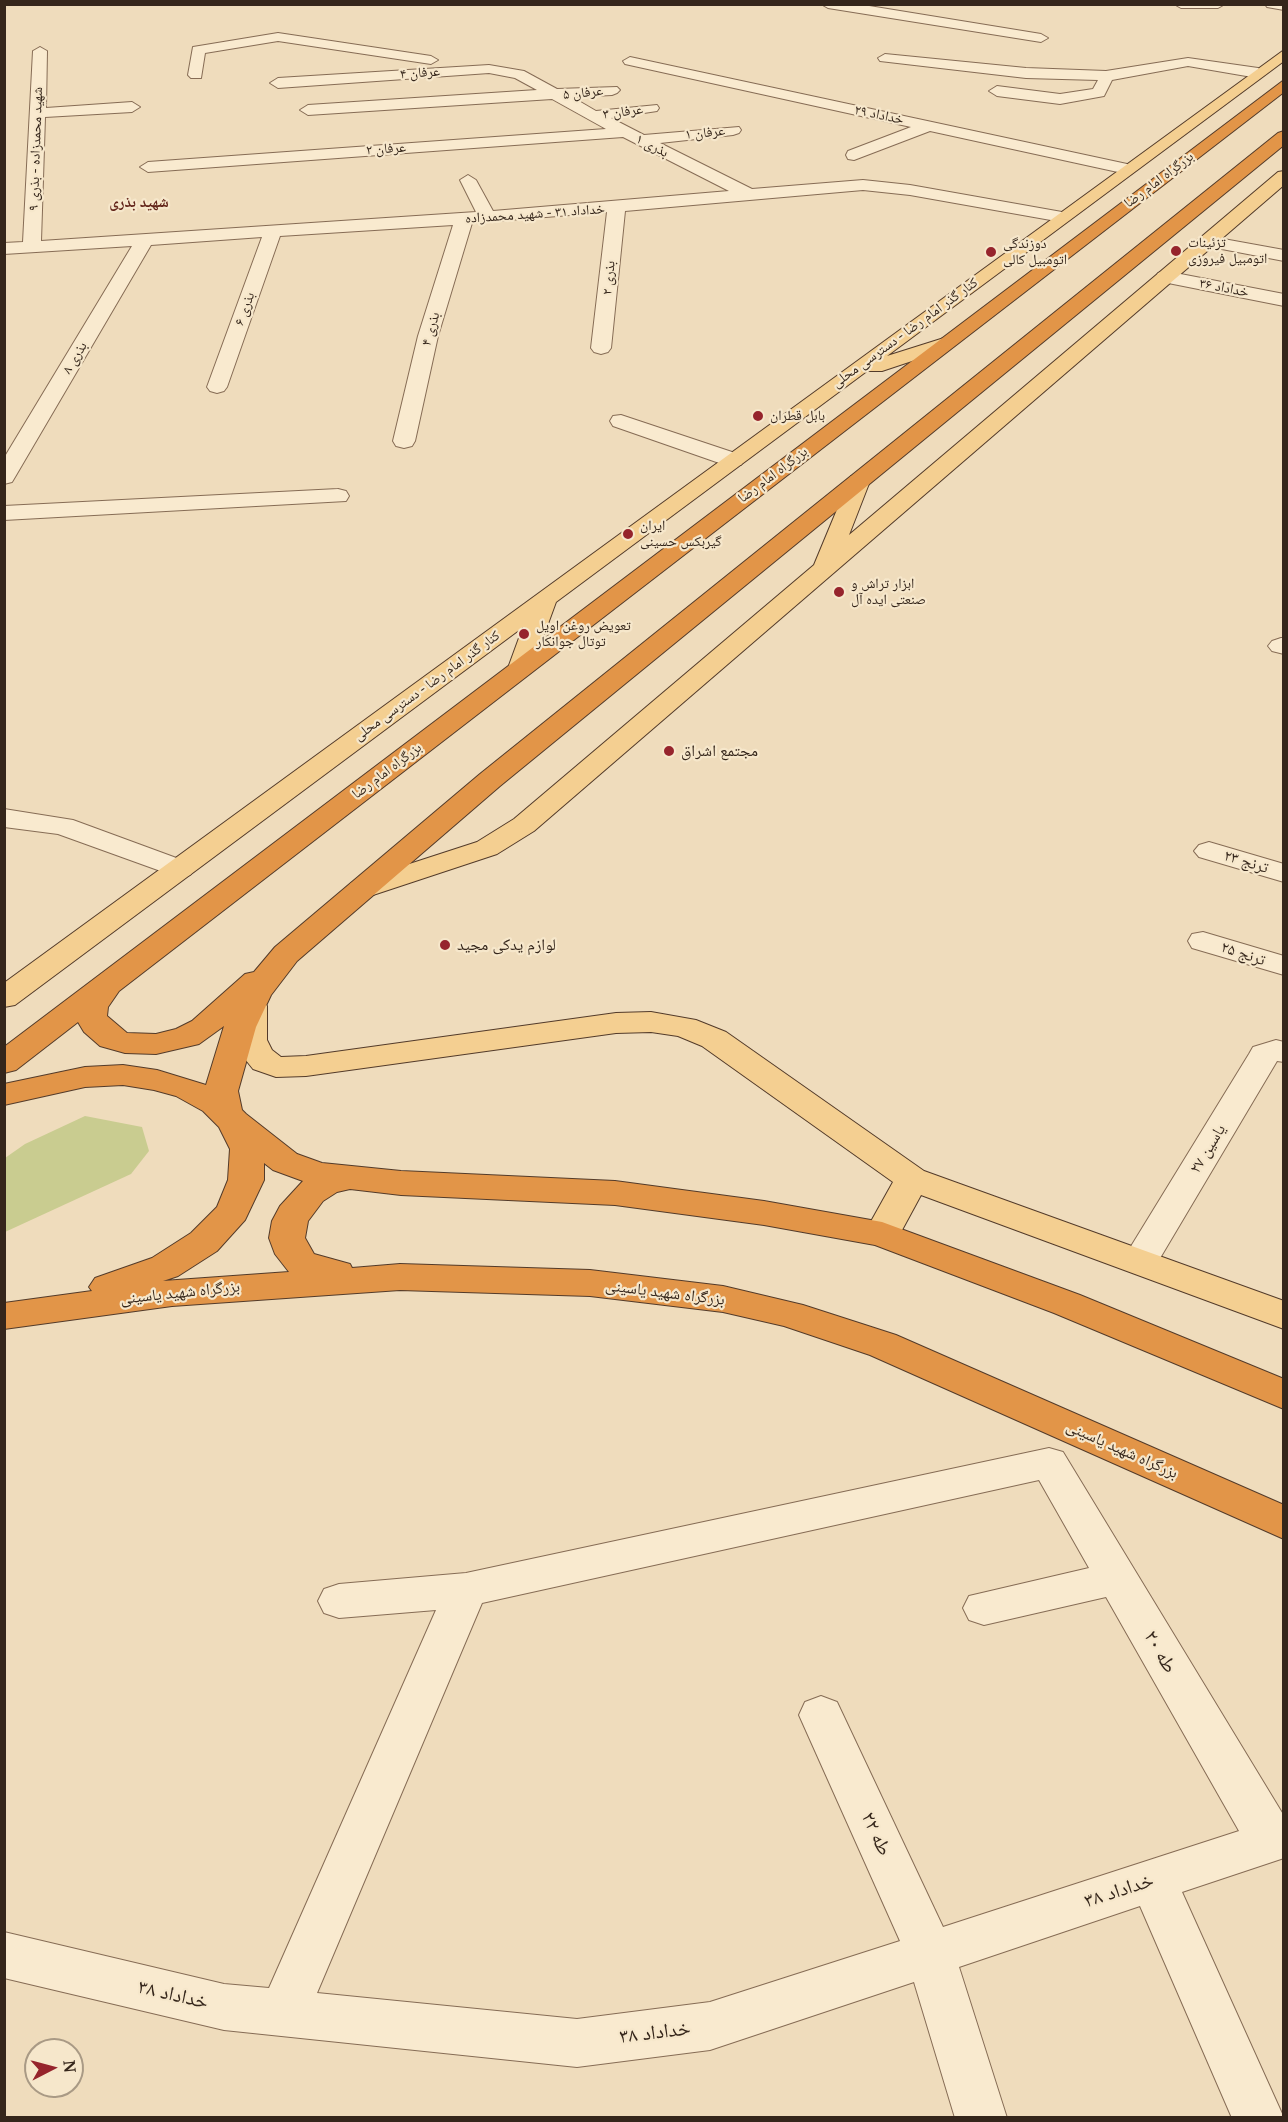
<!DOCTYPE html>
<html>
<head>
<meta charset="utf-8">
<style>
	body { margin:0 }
	#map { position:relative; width:1288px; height:2122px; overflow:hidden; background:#efdcbc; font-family:"Noto Serif",serif }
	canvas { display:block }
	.frame { position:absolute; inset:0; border:6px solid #35261b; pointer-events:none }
	.north { position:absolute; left:24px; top:2038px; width:60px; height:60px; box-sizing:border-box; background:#f6e7cb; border:2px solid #a99a85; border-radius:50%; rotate:84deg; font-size:16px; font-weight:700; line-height:24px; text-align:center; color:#35261b }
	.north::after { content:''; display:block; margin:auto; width:21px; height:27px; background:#96242c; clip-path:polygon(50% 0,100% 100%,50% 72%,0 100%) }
</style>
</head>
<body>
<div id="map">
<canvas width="1288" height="2122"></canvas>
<div class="frame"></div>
<div class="north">N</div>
</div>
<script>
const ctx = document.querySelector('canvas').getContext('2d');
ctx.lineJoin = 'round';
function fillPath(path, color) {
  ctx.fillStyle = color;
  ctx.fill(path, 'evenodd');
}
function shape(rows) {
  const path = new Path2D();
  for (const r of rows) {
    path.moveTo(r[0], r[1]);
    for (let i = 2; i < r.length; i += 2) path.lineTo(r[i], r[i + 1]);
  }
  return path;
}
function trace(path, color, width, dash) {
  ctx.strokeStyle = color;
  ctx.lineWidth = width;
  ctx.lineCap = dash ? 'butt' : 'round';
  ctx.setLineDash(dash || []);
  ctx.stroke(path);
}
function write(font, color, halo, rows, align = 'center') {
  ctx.font = font + ' "Noto Serif","Noto Naskh Arabic",serif';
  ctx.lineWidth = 4.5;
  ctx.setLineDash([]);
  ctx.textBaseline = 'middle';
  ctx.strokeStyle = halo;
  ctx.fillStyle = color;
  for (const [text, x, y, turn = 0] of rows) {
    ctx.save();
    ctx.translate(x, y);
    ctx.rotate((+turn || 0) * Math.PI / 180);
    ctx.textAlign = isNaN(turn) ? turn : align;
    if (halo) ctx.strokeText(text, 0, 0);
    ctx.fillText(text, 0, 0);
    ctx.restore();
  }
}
const green = shape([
	[85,1116,142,1127,149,1151,131,1174,5,1232,5,1158,25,1144]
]);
const minor = shape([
	[821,4,857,4,1041,34,1048,38,1041,42,828,8,821,4],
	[1174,4,1225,4,1218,8,1181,8,1174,4],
	[1265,4,1284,4,1284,10,1267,7,1265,4],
	[278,33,431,56,438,60,431,64,278,41,205,53,201,78,191,78,188,75,193,47,278,33],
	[40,47,47,51,46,108,132,102,140,107,132,112,45,117,41,241,476,212,460,180,468,175,476,180,493,211,729,191,623,137,148,172,140,167,148,162,606,129,552,99,308,115,300,110,308,105,537,90,515,78,489,73,278,88,270,83,278,78,489,65,524,71,557,89,617,87,620,90,617,93,612,95,572,97,596,111,657,105,659,108,657,111,611,118,644,135,739,127,741,130,739,133,733,135,660,143,752,189,863,180,910,185,1062,212,1071,217,1062,222,910,195,863,190,625,211,611,348,608,352,601,354,594,352,591,348,607,212,472,223,438,336,415,441,412,446,404,448,396,446,393,441,418,336,453,225,280,236,227,387,224,391,217,393,210,391,207,387,262,237,151,245,15,477,12,482,4,484,4,458,132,246,4,254,4,243,23,242,33,51,40,47],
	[885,54,1026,68,1106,71,1188,58,1258,68,1266,73,1258,78,1188,66,1112,80,1104,96,1060,104,997,96,989,91,997,86,1060,94,1093,89,1098,80,1026,78,880,61,878,58,885,54],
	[630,57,1127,164,1135,169,1127,174,930,131,854,160,848,159,846,155,848,151,911,127,625,64,623,61,630,57],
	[1207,236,1284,250,1284,261,1201,245,1198,241,1201,237,1207,236],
	[1165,271,1284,294,1284,306,1158,281,1156,277,1158,273,1165,271],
	[621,415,741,455,744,460,741,465,725,465,613,426,610,421,613,416,621,415],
	[338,489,346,491,349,496,346,501,4,520,4,506,338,489],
	[1281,638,1284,638,1284,654,1272,651,1268,646,1272,641,1281,638],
	[4,809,73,820,190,863,195,869,190,875,180,878,58,834,4,827,4,809],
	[1209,842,1284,864,1284,882,1199,857,1194,851,1199,845,1209,842],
	[1203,932,1284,956,1284,975,1192,948,1188,941,1192,934,1203,932],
	[1276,1040,1284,1042,1284,1062,1277,1061,1153,1270,1140,1274,1127,1270,1122,1261,1249,1054,1253,1047,1276,1040],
	[1049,1448,1063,1452,1284,1816,1284,1858,1182,1892,1284,2118,1232,2118,1140,1906,959,1967,1007,2118,955,2118,914,1982,710,2050,577,2067,224,2030,4,1978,4,1932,224,1984,269,1988,436,1610,339,1618,324,1613,318,1601,324,1589,339,1584,466,1573,1049,1448],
	[1039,1480,1089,1568,969,1596,963,1608,969,1620,984,1625,1106,1597,1239,1831,943,1927,837,1702,821,1696,805,1702,799,1715,900,1941,710,2002,577,2019,317,1993,482,1603,1039,1480]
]);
const major = shape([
	[1284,50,1284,61,887,356,944,338,951,340,954,344,951,348,882,371,867,371,556,602,530,673,521,676,512,673,508,668,523,627,15,1005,4,1007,4,983,1284,50],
	[1284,171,1284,185,534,831,497,854,373,895,362,898,351,895,347,889,351,883,477,842,514,819,814,565,851,476,867,476,870,481,849,535,1278,172,1284,171],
	[251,996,262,999,267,1006,267,1040,272,1050,281,1057,306,1056,616,1013,651,1012,696,1020,726,1032,924,1171,1284,1301,1284,1329,921,1195,895,1243,882,1246,869,1243,864,1234,893,1182,702,1046,678,1036,651,1032,616,1033,306,1076,276,1077,253,1069,241,1054,235,1040,235,1006,240,999,251,996]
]);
const highway = shape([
	[1284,80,1284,92,119,991,108,1007,107,1016,127,1033,156,1034,176,1029,192,1021,245,974,254,972,275,947,480,774,1278,133,1284,131,1284,145,500,786,297,961,271,995,256,1027,238,1091,242,1110,246,1114,297,1154,322,1163,401,1171,615,1181,764,1201,882,1222,1080,1295,1284,1379,1284,1409,1054,1313,875,1245,764,1225,615,1205,401,1195,350,1189,337,1192,323,1201,308,1221,305,1238,314,1254,350,1264,352,1268,400,1264,590,1270,723,1286,803,1305,896,1335,1284,1505,1284,1539,870,1355,784,1326,723,1312,590,1296,400,1290,172,1306,4,1329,4,1303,92,1291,89,1287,95,1278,152,1258,191,1233,217,1207,228,1180,230,1149,219,1127,203,1111,176,1096,154,1090,123,1085,85,1087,4,1105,4,1084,85,1067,123,1065,157,1070,206,1085,224,1026,199,1044,156,1054,125,1053,100,1046,84,1032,78,1022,16,1070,4,1073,4,1047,1284,80],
	[264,1163,273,1170,303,1181,280,1206,272,1221,269,1238,275,1254,289,1272,163,1281,178,1276,217,1251,245,1220,264,1180,264,1163]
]);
const markers = [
	[1176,251,6,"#96242c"],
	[991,252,6,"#96242c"],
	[758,416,6,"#96242c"],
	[628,534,6,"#96242c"],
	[839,592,6,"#96242c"],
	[524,634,6,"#96242c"],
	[669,751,6,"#96242c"],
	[445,945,6,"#96242c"]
];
const farStreetnames = [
	["عرفان ۴",420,73,-4],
	["عرفان ۵",583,93,-6],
	["عرفان ۳",623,112,-8],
	["خداداد ۲۹",879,115,12],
	["عرفان ۱",705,133,-6],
	["بذری ۱",652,146,27],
	["شهید محمدزاده - بذری ۹",36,149,-88],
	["عرفان ۲",386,149,-4],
	["بزرگراه امام رضا",1159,180,-37],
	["خداداد ۳۱ - شهید محمدزاده",535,214,-4],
	["بذری ۲",609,278,-84],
	["خداداد ۳۶",1224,288,11],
	["بذری ۶",245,309,-70],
	["بذری ۴",431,329,-74],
	["کنار گذر امام رضا - دسترسی محلی",905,333,-36],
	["بذری ۸",75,358,-59],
	["بزرگراه امام رضا",773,475,-37],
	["کنار گذر امام رضا - دسترسی محلی",427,686,-36],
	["بزرگراه امام رضا",387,771,-37]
];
const farPoinames = [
	["تزئینات",1188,243],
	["اتومبیل فیروزی",1188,259],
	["دوزندگی",1003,244],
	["اتومبیل کالی",1003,260],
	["بابل قطران",770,416],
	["ایران",640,526],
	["گیربکس حسینی",640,542],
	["ابزار تراش و",851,584],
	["صنعتی ایده آل",851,600],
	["تعویض روغن اویل",536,626],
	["توتال جوانکار",536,642]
];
const farNeighbourhoodnames = [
	["شهید بذری",139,203]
];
const poiNames = [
	["مجتمع اشراق",681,751],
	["لوازم یدکی مجید",457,945]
];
const streetNames = [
	["ترنج ۲۳",1246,862,17],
	["ترنج ۲۵",1243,954,18],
	["یاسین ۲۷",1208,1149,-59],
	["بزرگراه شهید یاسینی",180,1293,-6],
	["بزرگراه شهید یاسینی",665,1293,7],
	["بزرگراه شهید یاسینی",1122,1450,24]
];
const nearStreetnames = [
	["طه ۲۰",1160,1652,60],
	["طه ۲۲",876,1834,65],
	["خداداد ۳۸",1119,1891,-18],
	["خداداد ۳۸",173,1995,13],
	["خداداد ۳۸",655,2033,-7]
];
fillPath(green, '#c9cc90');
trace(minor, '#866c55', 2);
trace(major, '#533b2a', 2);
trace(highway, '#533b2a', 2);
fillPath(minor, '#f9eacf');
fillPath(major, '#f4cf91');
fillPath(highway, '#e29548');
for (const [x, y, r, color] of markers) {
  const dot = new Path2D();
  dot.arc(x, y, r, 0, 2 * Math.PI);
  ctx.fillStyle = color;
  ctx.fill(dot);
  trace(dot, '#f6e7cb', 2);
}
write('14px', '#35261b', '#f6e7cb', farStreetnames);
write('14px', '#35261b', '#f6e7cb', farPoinames, 'left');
write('bold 15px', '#622419', '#f6e7cb', farNeighbourhoodnames);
write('16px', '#35261b', '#f6e7cb', poiNames, 'left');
write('16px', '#35261b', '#f6e7cb', streetNames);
write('20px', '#35261b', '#f6e7cb', nearStreetnames);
</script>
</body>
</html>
